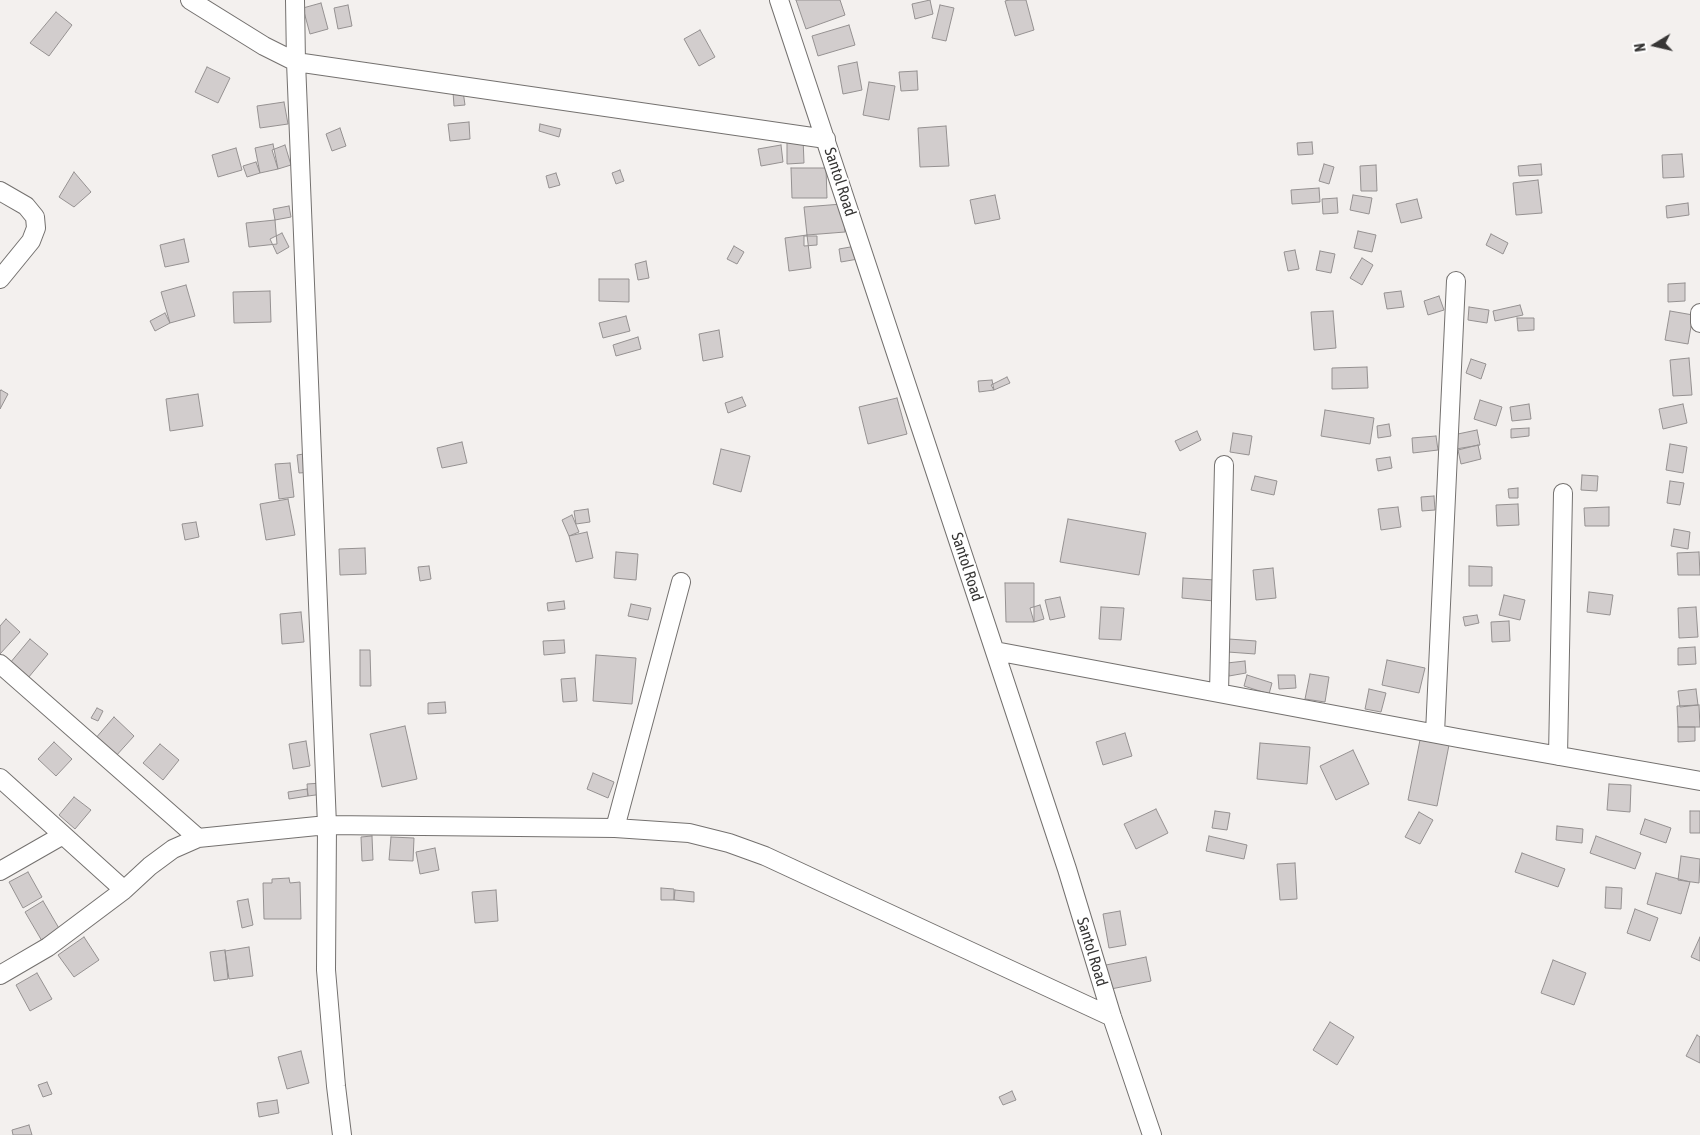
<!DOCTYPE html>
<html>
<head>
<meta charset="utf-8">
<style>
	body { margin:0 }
	#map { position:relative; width:1700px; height:1135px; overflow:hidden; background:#f3f0ee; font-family:"Asap Condensed",sans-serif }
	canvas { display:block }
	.north { position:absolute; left:1630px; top:20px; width:50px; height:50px; -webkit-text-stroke:4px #fff; paint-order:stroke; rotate:261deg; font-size:14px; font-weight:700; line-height:20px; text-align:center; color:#373635 }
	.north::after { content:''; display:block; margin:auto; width:18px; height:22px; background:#373635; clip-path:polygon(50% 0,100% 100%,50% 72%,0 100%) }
</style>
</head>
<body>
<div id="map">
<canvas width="1700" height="1135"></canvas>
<div class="north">N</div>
</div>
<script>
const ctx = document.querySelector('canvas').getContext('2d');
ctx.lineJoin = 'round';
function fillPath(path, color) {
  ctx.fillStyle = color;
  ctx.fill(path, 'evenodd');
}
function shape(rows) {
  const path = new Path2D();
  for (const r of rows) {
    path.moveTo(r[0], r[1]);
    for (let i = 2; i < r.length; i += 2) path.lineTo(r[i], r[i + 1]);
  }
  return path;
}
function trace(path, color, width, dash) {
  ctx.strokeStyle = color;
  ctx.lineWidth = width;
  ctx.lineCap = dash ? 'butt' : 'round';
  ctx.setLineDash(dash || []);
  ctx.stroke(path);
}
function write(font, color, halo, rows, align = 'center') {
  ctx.font = font + ' "Asap Condensed",sans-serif';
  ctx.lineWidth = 4;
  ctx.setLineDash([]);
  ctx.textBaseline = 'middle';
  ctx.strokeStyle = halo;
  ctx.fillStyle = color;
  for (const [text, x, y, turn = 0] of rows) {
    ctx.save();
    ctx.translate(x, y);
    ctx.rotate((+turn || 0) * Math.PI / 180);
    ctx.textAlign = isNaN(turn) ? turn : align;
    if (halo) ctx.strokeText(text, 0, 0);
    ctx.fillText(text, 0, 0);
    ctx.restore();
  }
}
const building = shape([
	[796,0,840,0,845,15,806,29,796,0],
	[930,0,933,14,915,19,912,4,930,0],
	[1009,0,1026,0,1034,30,1015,36,1005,1,1009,0],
	[321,3,328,29,310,34,303,8,321,3],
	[348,5,352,26,338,29,334,8,348,5],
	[940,5,954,8,946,41,932,38,940,5],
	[56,12,72,25,49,56,30,43,56,12],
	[849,25,855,45,818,56,812,36,849,25],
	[700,30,715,57,699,66,684,39,700,30],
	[857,62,862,90,843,94,838,66,857,62],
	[207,67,230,78,218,103,195,92,207,67],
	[917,71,918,90,901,91,899,72,917,71],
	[869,82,895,86,889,120,863,115,869,82],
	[463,91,465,105,454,106,453,92,463,91],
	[284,102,288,124,260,128,257,106,284,102],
	[469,122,470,139,450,141,448,124,469,122],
	[540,124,561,129,559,137,539,131,540,124],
	[946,126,949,166,920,167,918,128,946,126],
	[340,128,346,146,332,151,326,134,340,128],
	[787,138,803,138,804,163,787,164,787,138],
	[1312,142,1313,154,1298,155,1297,143,1312,142],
	[273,144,278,169,260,173,255,148,273,144],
	[285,145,291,165,278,169,272,150,285,145],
	[781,145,783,162,761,166,758,149,781,145],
	[236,148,242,170,218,177,212,155,236,148],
	[1682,154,1684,177,1663,178,1662,155,1682,154],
	[256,162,260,173,247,177,243,166,256,162],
	[1324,164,1334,167,1329,184,1319,181,1324,164],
	[1541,164,1542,175,1519,176,1518,166,1541,164],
	[1376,165,1377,191,1361,191,1360,166,1376,165],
	[791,168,826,168,827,198,792,198,791,168],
	[620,170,624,181,616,184,612,173,620,170],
	[74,172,91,192,74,207,59,197,74,172],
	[556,173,560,185,549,188,546,176,556,173],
	[1538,180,1542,213,1516,215,1513,183,1538,180],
	[1319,188,1320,202,1292,204,1291,190,1319,188],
	[995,195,1000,219,975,224,970,200,995,195],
	[1353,195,1372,198,1369,214,1350,210,1353,195],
	[1337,198,1338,213,1323,214,1322,199,1337,198],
	[1417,199,1422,218,1401,223,1396,204,1417,199],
	[1688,203,1689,215,1667,218,1666,206,1688,203],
	[842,204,845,232,807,235,804,207,842,204],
	[289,206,291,217,275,220,273,209,289,206],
	[275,220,277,244,249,247,246,223,275,220],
	[1358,231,1376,235,1372,252,1354,248,1358,231],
	[282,233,289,247,277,254,270,239,282,233],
	[1491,234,1508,243,1503,254,1486,245,1491,234],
	[807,235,811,268,789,271,785,238,807,235],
	[804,236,817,236,817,245,804,246,804,236],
	[184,239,189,262,165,267,160,245,184,239],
	[734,246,744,252,737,264,727,259,734,246],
	[856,246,858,259,841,262,839,249,856,246],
	[1295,250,1299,269,1288,271,1284,252,1295,250],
	[1320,251,1335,254,1331,273,1316,270,1320,251],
	[1362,258,1373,265,1362,285,1350,278,1362,258],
	[646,261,649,278,638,280,635,264,646,261],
	[599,279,629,279,629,302,599,301,599,279],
	[1685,283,1685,301,1668,302,1668,284,1685,283],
	[186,285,195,316,170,323,161,292,186,285],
	[270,291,271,322,234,323,233,292,270,291],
	[1401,291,1404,307,1387,309,1384,293,1401,291],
	[1439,296,1444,310,1428,315,1424,301,1439,296],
	[1520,305,1523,315,1495,321,1493,311,1520,305],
	[1469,307,1489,310,1487,323,1468,320,1469,307],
	[1333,311,1336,348,1314,350,1311,312,1333,311],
	[1670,311,1693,315,1688,344,1665,340,1670,311],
	[165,313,170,323,155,331,150,321,165,313],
	[626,316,630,331,603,338,599,323,626,316],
	[1517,318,1534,318,1534,330,1518,331,1517,318],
	[719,330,723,357,703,361,699,334,719,330],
	[638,337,641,349,616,356,613,345,638,337],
	[1689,358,1692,395,1673,396,1670,360,1689,358],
	[1471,359,1486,364,1481,379,1466,373,1471,359],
	[1367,367,1368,388,1332,389,1332,368,1367,367],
	[1007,377,1010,383,994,390,991,385,1007,377],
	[992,380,994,390,979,392,978,381,992,380],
	[1,390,8,394,0,409,0,391,1,390],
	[198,394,203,426,170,431,166,399,198,394],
	[742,397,746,406,728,413,725,403,742,397],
	[897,398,907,434,868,444,859,407,897,398],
	[1480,400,1502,407,1496,426,1474,419,1480,400],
	[1529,404,1531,419,1512,421,1510,407,1529,404],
	[1683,404,1687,423,1663,429,1659,409,1683,404],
	[1325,410,1374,418,1370,444,1321,436,1325,410],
	[1389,424,1391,436,1378,438,1377,426,1389,424],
	[1529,428,1529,436,1511,438,1511,429,1529,428],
	[1477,430,1480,445,1456,449,1453,435,1477,430],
	[1197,431,1201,440,1180,451,1175,441,1197,431],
	[1233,433,1252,436,1249,455,1230,452,1233,433],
	[1436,436,1438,450,1413,453,1412,438,1436,436],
	[462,442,467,463,442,468,437,448,462,442],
	[1670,444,1687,447,1683,473,1666,470,1670,444],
	[1478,445,1481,459,1461,464,1458,450,1478,445],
	[721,449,750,456,741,492,713,484,721,449],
	[311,453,313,472,299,473,297,455,311,453],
	[1390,457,1392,468,1378,471,1376,459,1390,457],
	[290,463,294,497,279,499,275,464,290,463],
	[1582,475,1598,476,1597,491,1581,490,1582,475],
	[1255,476,1277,481,1274,495,1251,490,1255,476],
	[1670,481,1684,483,1680,505,1667,503,1670,481],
	[1518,488,1518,498,1509,498,1508,489,1518,488],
	[1434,496,1435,510,1422,511,1421,497,1434,496],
	[288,499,295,535,266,540,260,504,288,499],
	[1518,504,1519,525,1497,526,1496,505,1518,504],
	[1398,507,1401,527,1381,530,1378,509,1398,507],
	[1609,507,1609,526,1585,526,1584,508,1609,507],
	[588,509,590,522,576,524,574,511,588,509],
	[572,515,579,532,569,536,562,520,572,515],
	[1068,519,1146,533,1139,575,1060,562,1068,519],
	[196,522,199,537,185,540,182,524,196,522],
	[1674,529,1690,532,1688,549,1671,546,1674,529],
	[587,532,593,558,576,562,569,536,587,532],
	[365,548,366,574,340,575,339,549,365,548],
	[616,552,638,554,636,580,614,578,616,552],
	[1699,552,1700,575,1678,575,1677,553,1699,552],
	[429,566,431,579,420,581,418,567,429,566],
	[1469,566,1492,567,1492,586,1469,586,1469,566],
	[1273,568,1276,598,1256,600,1253,570,1273,568],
	[1183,578,1215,580,1214,601,1182,598,1183,578],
	[1005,583,1034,583,1034,622,1006,622,1005,583],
	[1589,592,1613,595,1610,615,1587,612,1589,592],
	[1504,595,1525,600,1520,620,1499,615,1504,595],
	[1060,597,1065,617,1050,620,1045,600,1060,597],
	[564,601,565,609,548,611,547,603,564,601],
	[631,604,651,608,648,620,628,616,631,604],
	[1040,605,1044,619,1034,622,1030,608,1040,605],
	[1101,607,1124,608,1121,640,1099,639,1101,607],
	[1696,607,1698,637,1679,638,1678,608,1696,607],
	[301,612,304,642,282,644,280,614,301,612],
	[1477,615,1479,623,1465,626,1463,617,1477,615],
	[6,619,20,632,0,654,0,626,6,619],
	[1509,621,1510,641,1492,642,1491,622,1509,621],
	[30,639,48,654,28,678,10,663,30,639],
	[1229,639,1256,641,1255,654,1228,652,1229,639],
	[564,640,565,653,544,655,543,641,564,640],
	[1695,647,1696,664,1678,665,1678,648,1695,647],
	[360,650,370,650,371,686,360,686,360,650],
	[596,655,636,658,632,704,593,701,596,655],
	[1387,660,1425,668,1419,693,1382,685,1387,660],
	[1245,661,1246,673,1229,676,1227,663,1245,661],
	[1310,674,1329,677,1325,702,1305,699,1310,674],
	[1247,675,1272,683,1269,694,1244,686,1247,675],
	[1278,675,1295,675,1296,688,1279,689,1278,675],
	[575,678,577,701,563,702,561,679,575,678],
	[1369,689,1386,693,1381,712,1365,709,1369,689],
	[1696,689,1698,705,1680,707,1678,691,1696,689],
	[445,702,446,713,428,714,428,703,445,702],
	[1699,705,1700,727,1678,727,1677,706,1699,705],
	[97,708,103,711,98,721,91,718,97,708],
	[114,717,134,736,115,757,95,739,114,717],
	[405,726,417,779,382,787,370,734,405,726],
	[1678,727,1695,727,1695,741,1678,742,1678,727],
	[1125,733,1132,756,1103,765,1096,742,1125,733],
	[1420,740,1449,745,1437,806,1408,800,1420,740],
	[306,741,310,766,293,769,289,744,306,741],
	[54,742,72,759,56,776,38,759,54,742],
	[1260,743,1310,747,1307,784,1257,779,1260,743],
	[160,744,179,760,163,780,143,763,160,744],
	[1353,750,1369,784,1336,800,1320,766,1353,750],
	[593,773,614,782,608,798,587,789,593,773],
	[322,783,323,794,308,796,307,784,322,783],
	[1609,784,1631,785,1630,812,1607,810,1609,784],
	[307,789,308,796,289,799,288,792,307,789],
	[74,797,91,810,75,829,59,815,74,797],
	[1156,809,1168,833,1136,849,1124,824,1156,809],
	[1215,811,1230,813,1227,830,1212,828,1215,811],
	[1690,811,1700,811,1700,833,1690,833,1690,811],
	[1419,812,1433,820,1420,844,1405,837,1419,812],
	[1645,819,1671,828,1666,843,1640,834,1645,819],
	[1557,826,1583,829,1582,843,1556,840,1557,826],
	[372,836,373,860,362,861,361,837,372,836],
	[1209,836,1247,845,1244,859,1206,851,1209,836],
	[1596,836,1641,853,1635,869,1590,853,1596,836],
	[391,837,414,838,413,861,389,860,391,837],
	[435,848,439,870,420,874,416,852,435,848],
	[1522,853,1565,869,1558,887,1515,872,1522,853],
	[1681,856,1700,859,1699,883,1678,880,1681,856],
	[1295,863,1297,899,1280,900,1277,864,1295,863],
	[28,872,42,897,23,908,9,882,28,872],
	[1656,873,1690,882,1681,914,1647,904,1656,873],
	[289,878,290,883,300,882,301,919,264,919,263,883,272,883,272,879,289,878],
	[1606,887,1622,888,1621,909,1605,908,1606,887],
	[661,888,674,889,674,900,661,900,661,888],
	[496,890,498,921,475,923,472,892,496,890],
	[675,890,694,892,694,902,674,900,675,890],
	[248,899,253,925,242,928,237,901,248,899],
	[43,901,60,930,42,941,25,912,43,901],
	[1635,909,1658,918,1650,941,1627,933,1635,909],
	[1120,911,1126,945,1109,948,1103,914,1120,911],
	[84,937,99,960,74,977,58,955,84,937],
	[1700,937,1700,961,1691,957,1700,937],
	[249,947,253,976,229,979,225,951,249,947],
	[225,950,228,979,214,981,210,952,225,950],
	[1146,957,1151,981,1106,990,1101,966,1146,957],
	[1553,960,1586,973,1574,1005,1541,993,1553,960],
	[37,973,52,999,30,1011,16,985,37,973],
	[1330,1022,1354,1037,1337,1065,1313,1050,1330,1022],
	[1697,1035,1700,1037,1700,1063,1686,1056,1697,1035],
	[301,1051,309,1083,287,1089,278,1057,301,1051],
	[47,1082,52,1094,43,1097,38,1085,47,1082],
	[1012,1091,1016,1100,1003,1105,999,1097,1012,1091],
	[277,1100,279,1113,259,1117,257,1103,277,1100],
	[29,1125,32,1135,13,1135,12,1130,29,1125]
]);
const minor = shape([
	[190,0,264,46,296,62,826,139],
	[295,0,296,62,327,825,326,970,336,1086,342,1135],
	[779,0,1067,869,1112,1017,1152,1135],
	[0,191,26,206,35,217,36,228,31,241,0,279],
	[1700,313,1700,323],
	[995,651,1458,738,1700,781],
	[0,664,198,838,327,825,615,828,689,833,729,843,765,856,1112,1017],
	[1219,693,1224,465],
	[1435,733,1456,281],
	[1558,756,1563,493],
	[0,778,124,890],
	[615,828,681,582],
	[0,871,63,835],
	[0,975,48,947,124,890,150,866,173,849,198,838]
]);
const streetNames = [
	["Santol Road",840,182,72],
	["Santol Road",967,567,72],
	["Santol Road",1092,952,73]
];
fillPath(building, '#d2cdcd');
trace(building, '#959191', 1);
trace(minor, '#74716f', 20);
trace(minor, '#fff', 18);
write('16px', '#373635', '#fff', streetNames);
</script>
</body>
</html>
